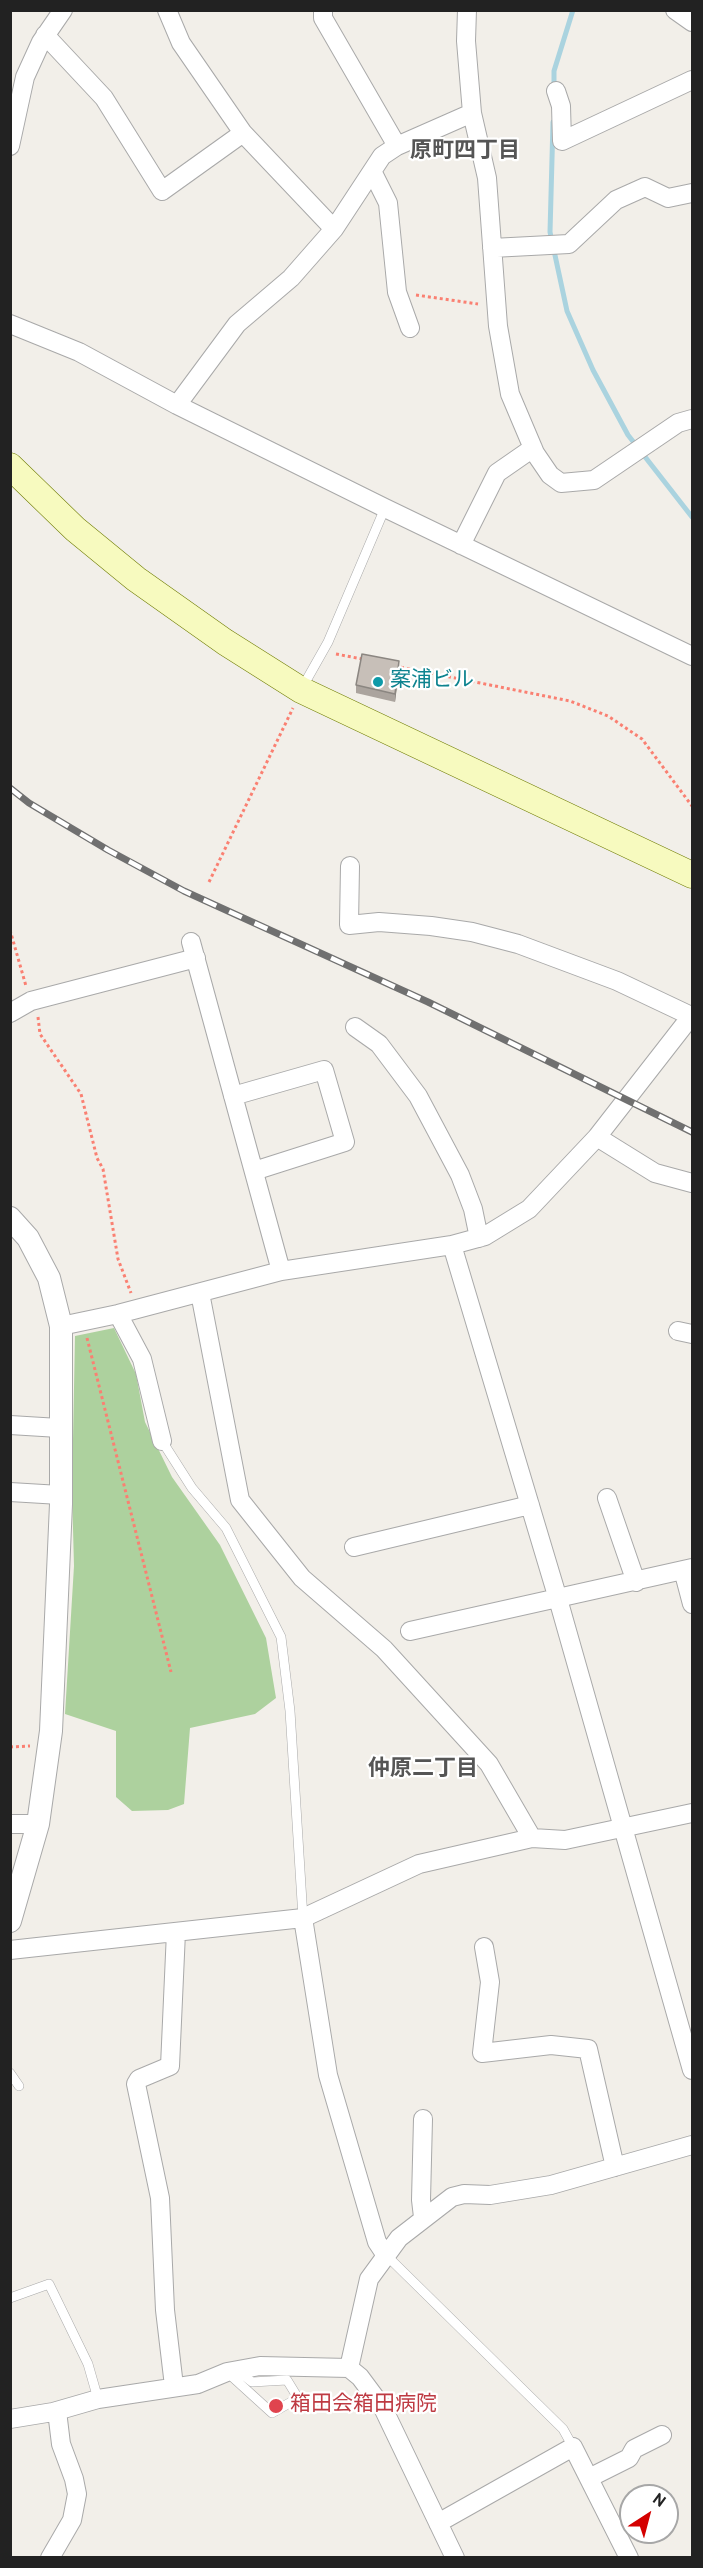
<!DOCTYPE html>
<html>
<head>
<meta charset="utf-8">
<style>
	body { margin:0 }
	#map { position:relative; width:703px; height:2568px; overflow:hidden; background:#f2efe9; font-family:Overpass,sans-serif }
	canvas { display:block }
	.frame { position:absolute; inset:0; border:12px solid #222; pointer-events:none }
	.north { position:absolute; left:619px; top:2484px; width:60px; height:60px; box-sizing:border-box; background:#fff; border:2px solid #a7a7a7; border-radius:50%; rotate:36deg; font-size:16px; font-weight:700; line-height:24px; text-align:center; color:#222 }
	.north::after { content:''; display:block; margin:auto; width:21px; height:27px; background:#d40000; clip-path:polygon(50% 0,100% 100%,50% 72%,0 100%) }
</style>
</head>
<body>
<div id="map">
<canvas width="703" height="2568"></canvas>
<div class="frame"></div>
<div class="north">N</div>
</div>
<script>
const ctx = document.querySelector('canvas').getContext('2d');
ctx.lineJoin = 'round';
function fillPath(path, color) {
  ctx.fillStyle = color;
  ctx.fill(path, 'evenodd');
}
function shape(rows) {
  const path = new Path2D();
  for (const r of rows) {
    path.moveTo(r[0], r[1]);
    for (let i = 2; i < r.length; i += 2) path.lineTo(r[i], r[i + 1]);
  }
  return path;
}
function trace(path, color, width, dash) {
  ctx.strokeStyle = color;
  ctx.lineWidth = width;
  ctx.lineCap = dash ? 'butt' : 'round';
  ctx.setLineDash(dash || []);
  ctx.stroke(path);
}
function write(font, color, halo, rows, align = 'center') {
  ctx.font = font + ' Overpass,"Noto Sans JP",sans-serif';
  ctx.lineWidth = 4.5;
  ctx.setLineDash([]);
  ctx.textBaseline = 'middle';
  ctx.strokeStyle = halo;
  ctx.fillStyle = color;
  for (const [text, x, y, turn = 0] of rows) {
    ctx.save();
    ctx.translate(x, y);
    ctx.rotate((+turn || 0) * Math.PI / 180);
    ctx.textAlign = isNaN(turn) ? turn : align;
    if (halo) ctx.strokeText(text, 0, 0);
    ctx.fillText(text, 0, 0);
    ctx.restore();
  }
}
const forest = shape([
	[114,1328,136,1374,145,1422,172,1477,220,1545,266,1638,276,1698,255,1714,190,1728,184,1804,168,1810,132,1811,116,1797,116,1731,65,1714,74,1566,72,1491,75,1336]
]);
const stream = shape([
	[554,89,554,71,573,10],
	[553,122,550,232,567,311,593,370,628,435,692,517]
]);
const path = shape([
	[416,295,478,304],
	[336,654,362,659],
	[395,666,570,701,608,716,642,739,692,806],
	[209,882,293,708],
	[10,930,26,986],
	[38,1017,40,1034,81,1094,97,1158,103,1169,118,1259,131,1293],
	[87,1338,171,1672],
	[10,1747,30,1746]
]);
const service = shape([
	[302,688,328,642,385,508],
	[162,1441,192,1488,226,1528,281,1637,290,1711,303,1918],
	[10,2073,19,2086],
	[385,2254,563,2429,573,2447],
	[10,2298,49,2284,88,2364,98,2399],
	[228,2373,272,2413,298,2398,287,2380,252,2382,237,2370]
]);
const minor = shape([
	[167,10,181,43,243,133,334,229],
	[323,10,323,18,397,146],
	[467,10,466,41,472,113,487,178,498,326,510,394,535,453,550,475,561,483,594,480,678,423,692,419],
	[675,10,692,22],
	[45,35,104,98,162,191,243,133],
	[556,91,561,106,562,141,692,80],
	[10,146,25,77,41,42,63,10],
	[373,173,388,203,397,292,410,328],
	[492,248,569,244,616,200,645,187,668,198,692,193],
	[10,324,79,352,177,405,385,508,692,656],
	[177,405,237,324,291,278,334,229,382,156,397,146,472,113],
	[461,545,497,473,533,448],
	[350,866,349,925,379,922,431,926,472,932,518,944,617,981,691,1016],
	[191,942,281,1271],
	[10,1013,31,1001,196,958],
	[355,1027,379,1044,418,1096,460,1175,473,1209,479,1238],
	[233,1096,324,1070,345,1142,254,1171],
	[597,1137,655,1173,692,1183],
	[452,1245,558,1599,692,2070],
	[200,1293,240,1500,302,1578,384,1649,489,1764,532,1838],
	[118,1314,142,1359,162,1441],
	[61,1326,118,1314,281,1271,452,1245,485,1236,529,1209,597,1137,692,1015],
	[678,1331,692,1334],
	[10,1425,59,1428],
	[10,1492,60,1495],
	[607,1498,636,1582],
	[354,1547,530,1505],
	[683,1570,692,1604],
	[410,1631,692,1568],
	[10,1824,38,1824],
	[303,1918,328,2075,377,2242,385,2254],
	[484,1947,490,1982,482,2053,551,2045,588,2049,615,2167],
	[10,1950,303,1918,419,1864,532,1838,565,1840,692,1813],
	[423,2119,421,2200,423,2217],
	[349,2368,369,2279,399,2238,452,2197,464,2194,490,2195,551,2185,692,2145],
	[174,2386,165,2310,160,2198,136,2084,139,2079,170,2066,176,1932],
	[10,2419,53,2412,98,2399,198,2384,227,2372,260,2366,349,2368,360,2377,383,2408,455,2558],
	[589,2478,629,2458,634,2449,662,2435],
	[438,2523,573,2447,629,2558],
	[50,2558,72,2520,77,2494,74,2479,61,2444,57,2411]
]);
const tertiary = shape([
	[10,1218,28,1238,49,1278,61,1326,61,1504,51,1731,38,1824,10,1921]
]);
const secondary = shape([
	[10,466,75,529,136,579,225,642,301,690,692,875]
]);
const rail = shape([
	[10,788,29,803,108,850,184,891,428,1002,692,1132]
]);
const wall = shape([
	[399,670,395,702,356,693,356,685]
]);
const shadedWall = shape([
	[399,661,399,670,395,702,395,694]
]);
const building = shape([
	[362,654,399,661,395,694,356,685,362,654]
]);
const markers = [
	[378,682,6,"#0f9aa8"],
	[276,2406,8,"#e0444e"]
];
const cultureNames = [
	["案浦ビル",390,682]
];
const healthNames = [
	["箱田会箱田病院",290,2406]
];
const neighbourhoodNames = [
	["原町四丁目",465,153],
	["仲原二丁目",423,1771]
];
fillPath(forest, '#add19e');
trace(stream, '#aad3df', 5);
trace(service, '#a9a9a9', 10);
trace(minor, '#a9a9a9', 20);
trace(tertiary, '#a9a9a9', 24);
trace(secondary, '#707d05', 27);
trace(path, '#fa8072', 3, [3, 3]);
trace(service, '#fff', 9);
trace(minor, '#fff', 18);
trace(tertiary, '#fff', 22);
trace(secondary, '#f7fabf', 26);
trace(rail, '#707070', 7);
trace(rail, '#fff', 4.5, [14]);
fillPath(wall, '#aba49e');
fillPath(shadedWall, '#8b8681');
fillPath(building, '#c7bfb8');
trace(building, '#8b8681', 1.5);
for (const [x, y, r, color] of markers) {
  const dot = new Path2D();
  dot.arc(x, y, r, 0, 2 * Math.PI);
  ctx.fillStyle = color;
  ctx.fill(dot);
  trace(dot, '#fff', 2);
}
write('21px', '#0d838f', '#fff', cultureNames, 'left');
write('21px', '#be3a42', '#fff', healthNames, 'left');
write('bold 22px', '#555', '#fff', neighbourhoodNames);
</script>
</body>
</html>
